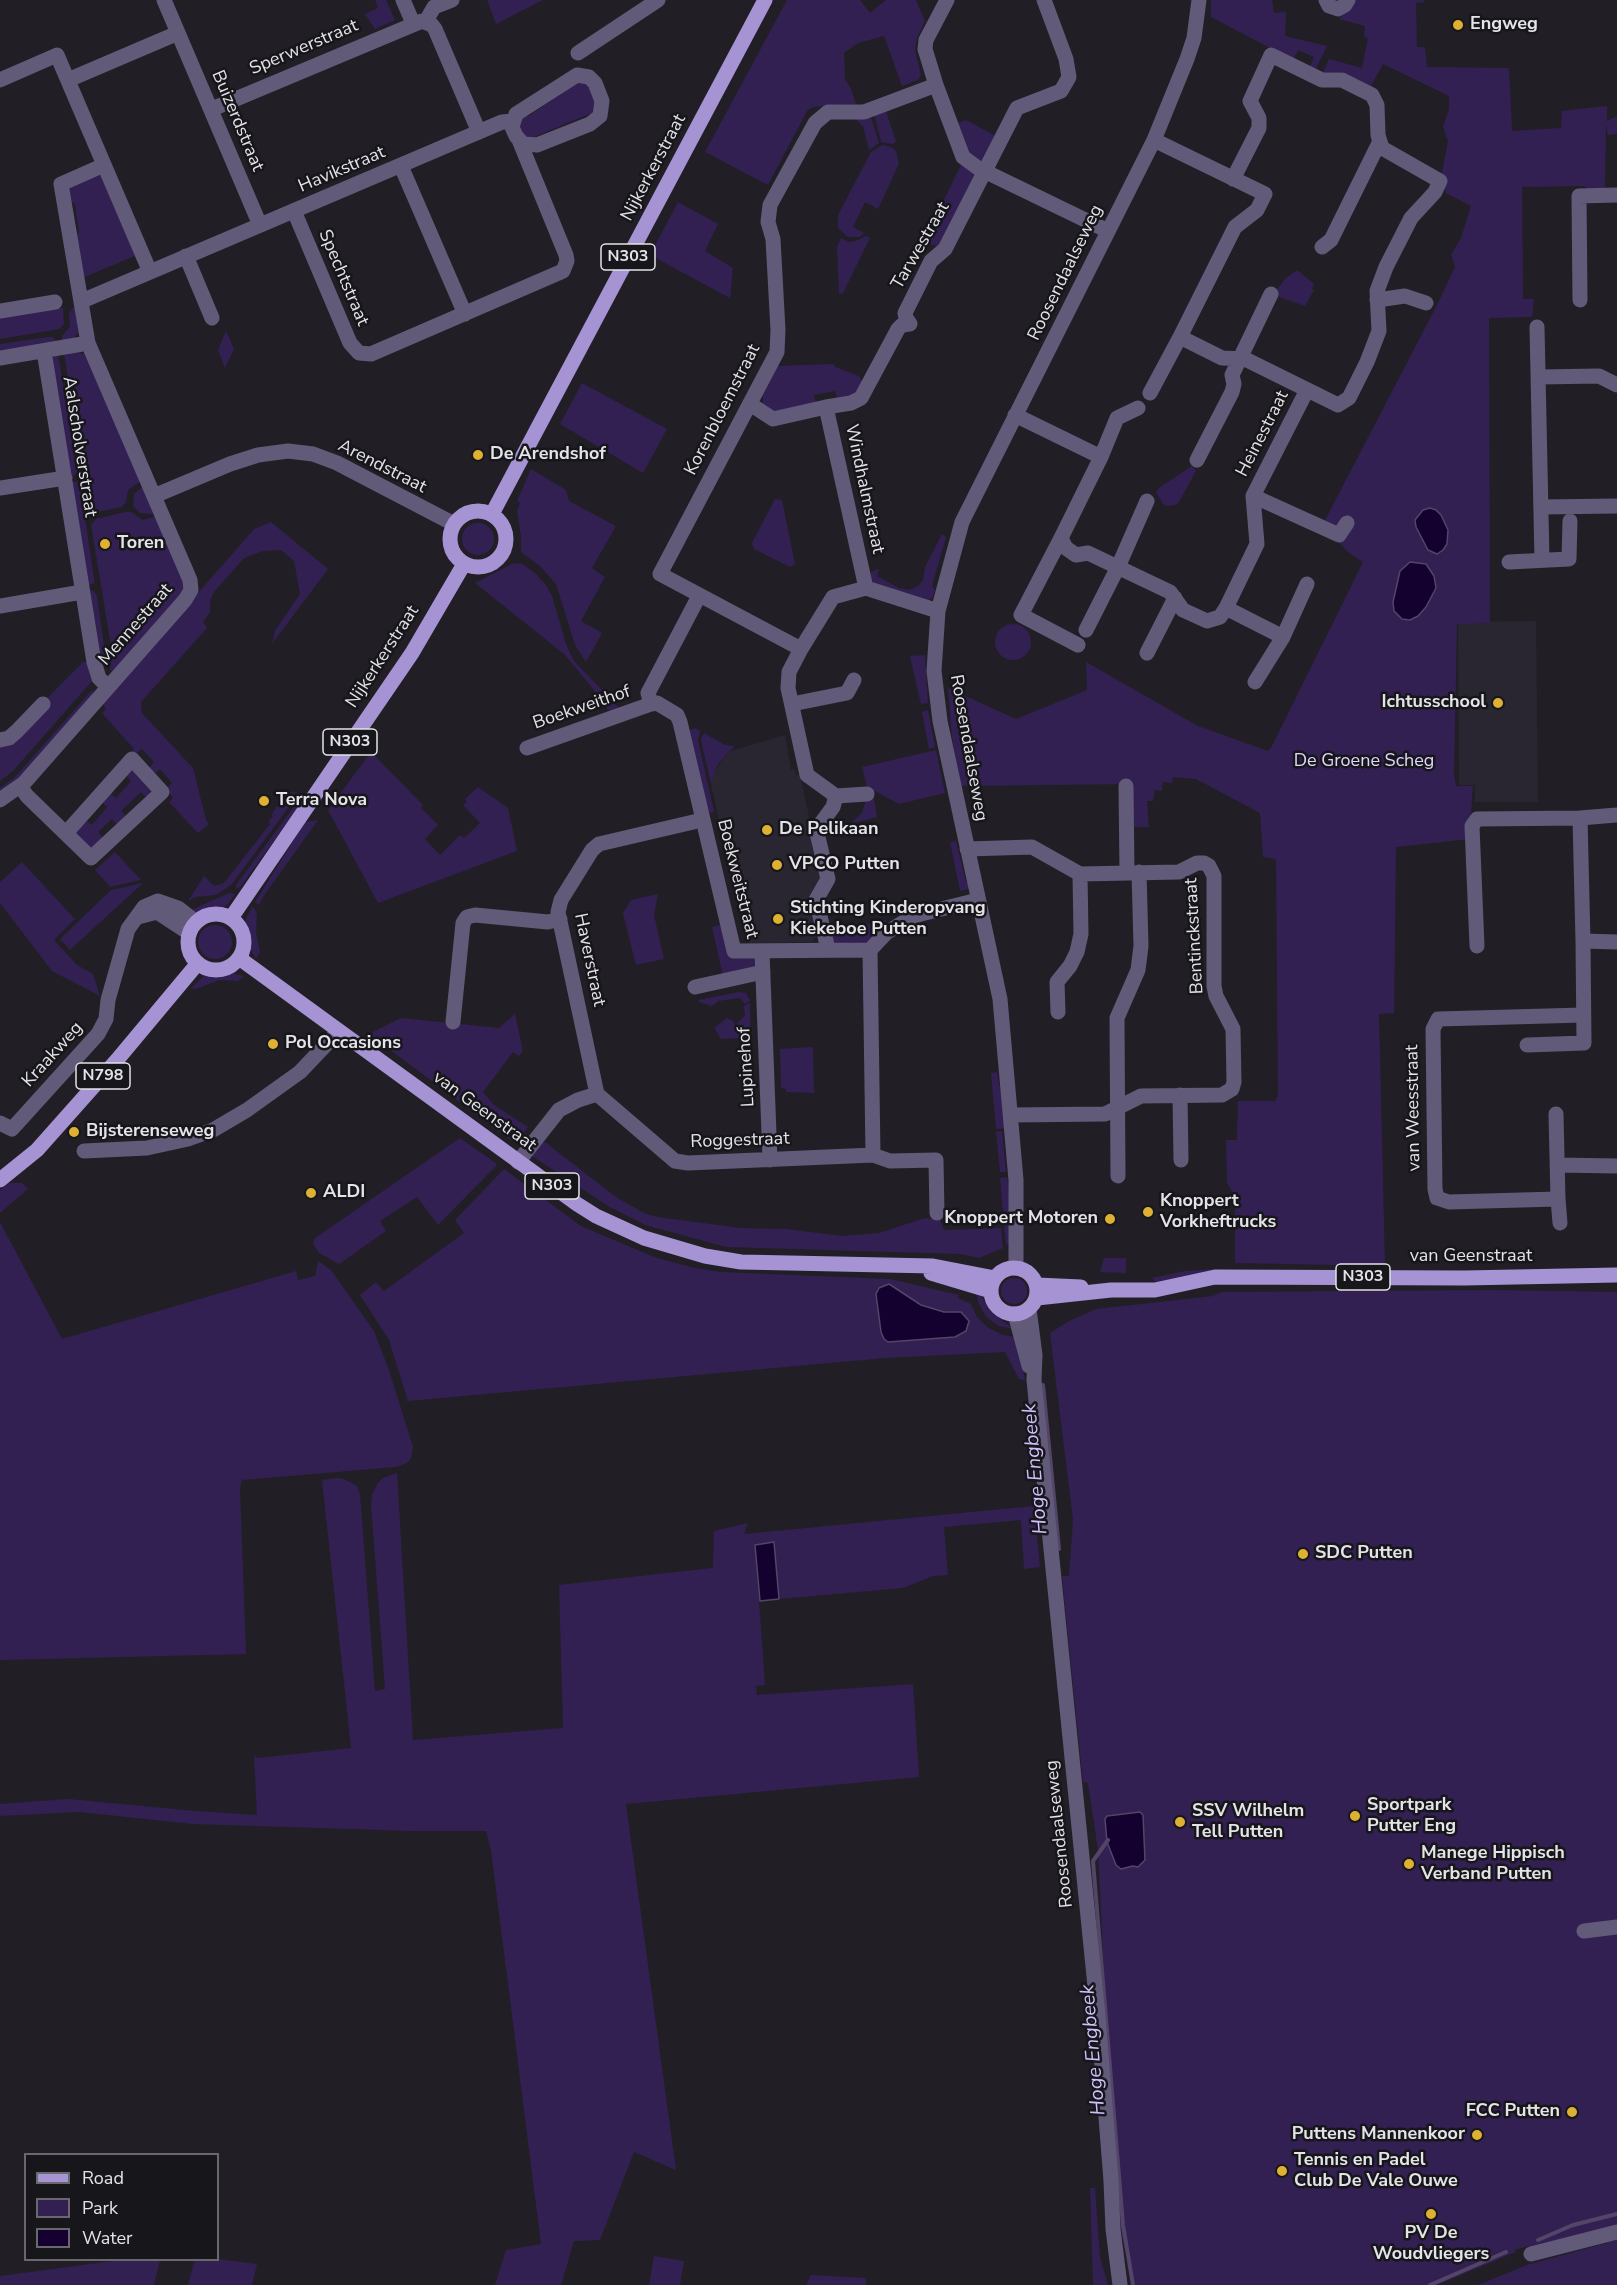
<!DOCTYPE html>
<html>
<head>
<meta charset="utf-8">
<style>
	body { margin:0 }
	#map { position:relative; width:1617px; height:2285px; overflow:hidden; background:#211f25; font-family:"Nunito Sans",sans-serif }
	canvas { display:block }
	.legend { position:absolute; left:24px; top:2153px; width:195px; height:108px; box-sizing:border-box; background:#17161b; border:2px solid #69686d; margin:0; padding:8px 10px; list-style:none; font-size:18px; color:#e4e3e7 }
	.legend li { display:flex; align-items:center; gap:12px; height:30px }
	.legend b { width:30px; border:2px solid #69686d }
</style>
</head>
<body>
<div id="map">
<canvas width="1617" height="2285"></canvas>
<ul class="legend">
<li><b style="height:8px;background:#a693d3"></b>Road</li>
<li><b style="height:16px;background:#322052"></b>Park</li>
<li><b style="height:16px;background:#150130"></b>Water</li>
</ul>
</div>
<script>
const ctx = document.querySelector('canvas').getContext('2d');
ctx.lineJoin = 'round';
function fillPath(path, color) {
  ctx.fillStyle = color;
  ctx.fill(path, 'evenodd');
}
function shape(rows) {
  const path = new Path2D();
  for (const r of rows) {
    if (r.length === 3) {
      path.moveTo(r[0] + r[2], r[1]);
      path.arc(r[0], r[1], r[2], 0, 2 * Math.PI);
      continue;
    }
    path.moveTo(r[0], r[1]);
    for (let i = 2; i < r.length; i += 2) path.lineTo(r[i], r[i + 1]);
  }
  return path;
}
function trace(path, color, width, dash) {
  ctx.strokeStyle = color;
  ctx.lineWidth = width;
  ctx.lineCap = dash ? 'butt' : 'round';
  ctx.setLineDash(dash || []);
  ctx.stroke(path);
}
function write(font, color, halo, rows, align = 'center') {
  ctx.font = font + ' "Nunito Sans",sans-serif';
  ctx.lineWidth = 5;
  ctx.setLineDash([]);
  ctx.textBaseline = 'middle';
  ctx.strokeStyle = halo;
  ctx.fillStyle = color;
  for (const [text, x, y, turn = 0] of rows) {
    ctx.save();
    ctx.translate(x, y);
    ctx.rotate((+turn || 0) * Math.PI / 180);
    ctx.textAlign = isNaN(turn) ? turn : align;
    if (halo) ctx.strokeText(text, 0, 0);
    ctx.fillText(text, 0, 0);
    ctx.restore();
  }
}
const built = shape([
	[1536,621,1538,802,1475,802,1475,785,1459,785,1458,622],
	[785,735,791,770,794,769,796,775,800,775,822,876,809,899,817,935,812,942,747,943,711,784,713,774,728,752]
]);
const green = shape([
	[375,0,386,0,395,20,375,29,365,14,378,8],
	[487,0,543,0,496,24],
	[787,0,860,0,870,13,886,0,916,0,925,21,917,38,915,50,921,75,918,80,902,86,884,36,858,43,844,53,845,79,851,89,856,104,829,105,813,107,807,111,768,185,705,152],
	[1211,0,1272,0,1274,13,1286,12,1285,36,1327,46,1315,70,1309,68,1314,57,1298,50,1293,60,1211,17],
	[1354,0,1424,0,1424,2,1416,3,1417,47,1425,47,1427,67,1509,68,1512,131,1561,128,1562,111,1607,106,1607,121,1617,116,1617,134,1608,135,1606,125,1605,190,1588,190,1585,186,1522,187,1523,299,1534,299,1532,317,1489,318,1490,623,1457,624,1454,774,1456,786,1473,786,1469,839,1396,847,1394,1013,1379,1014,1385,1266,1235,1263,1235,1196,1227,1183,1226,1140,1237,1140,1238,1101,1275,1101,1278,1096,1276,859,1263,857,1260,813,1196,779,1173,777,1172,783,1163,782,1162,791,1155,790,1153,801,1147,801,1149,827,1131,827,1129,784,960,786,952,737,948,688,1016,719,1087,690,1086,662,1198,726,1268,751,1272,746,1363,562,1348,552,1323,524,1436,307,1455,267,1451,255,1461,238,1471,206,1446,193,1445,189,1442,173,1448,141,1443,127,1449,109,1449,96,1383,64,1371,86,1342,72,1323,72,1329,59,1362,68,1368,38,1364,37,1365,26,1339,19],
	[576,80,585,81,597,101,594,115,589,114,536,136,534,141,526,139,518,124,522,116,529,116,574,85],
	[886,111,896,142,892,144,881,142,874,113],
	[870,114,879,143,869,150,863,126,854,118],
	[966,120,996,136,983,162,964,150,967,146,960,128,955,124],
	[882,145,891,147,896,151,899,164,878,209,865,202,853,227,864,233,859,237,848,237,838,228,838,215,871,152],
	[961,165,975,173,976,176,943,241,937,246,931,245,927,240,927,234],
	[98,175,101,176,137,255,82,278,75,237,79,232,75,204,69,200,68,187],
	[678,202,718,224,705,251,733,268,730,298,650,255],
	[866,236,870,238,843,293,839,294,837,247,841,238,849,242,856,241],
	[1297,270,1314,284,1312,289,1314,290,1305,306,1273,295,1285,279],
	[76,303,78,333,73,339,62,342,62,336,70,326,69,314],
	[53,307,63,308,64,324,59,329,0,339,0,315],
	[226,331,234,349,225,368,218,350],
	[48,337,53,337,57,343,0,351,0,344],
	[78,352,85,355,141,481,128,490,126,502,122,507,96,512,89,508,88,504,64,353],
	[58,354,77,472,74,476,69,477,51,363,55,355],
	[834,364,835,367,859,376,862,381,859,393,838,400,835,391,814,395,816,404,776,413,763,404,763,395,778,366],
	[582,383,667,429,643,473,560,424],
	[1192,466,1196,471,1179,502,1176,505,1167,506,1163,504,1156,492,1160,487],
	[531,469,566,490,569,501,616,526,592,568,605,577,581,621,602,633,586,662,575,645,556,584,540,566,521,552,521,536,517,511,520,503,517,501],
	[70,482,77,482,80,485,94,578,94,583,86,586],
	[143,486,155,512,151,514,140,513,133,506,134,494],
	[775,499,782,500,795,564,790,567,754,549,752,543],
	[126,512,131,512,143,520,156,516,185,584,183,593,115,670,110,671,112,652,91,525,96,519],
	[271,522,328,569,272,644,275,631,300,594,294,561,281,550,263,551,244,558,214,592,210,600,210,612,203,622,207,628,141,702,142,713,193,768,206,820,209,824,198,833,169,802,173,798,166,789,172,783,160,769,153,775,148,769,154,762,142,749,134,755,132,752,134,749,102,713,106,709,102,703,254,529],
	[478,539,16],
	[942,534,946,537,932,586,935,590,932,598,926,601,874,583,871,580,871,572,878,569,879,570,877,576,899,588,909,590,918,586,923,580,925,567],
	[514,563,522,564,534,572,546,585,552,596,566,644,574,661,621,710,612,713,602,703,594,690,564,654,475,583],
	[90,590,94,591,97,596,106,660,103,670],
	[1013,642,18],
	[925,655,928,703,921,704,910,656],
	[89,661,92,681,13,771,0,781,0,746,83,662],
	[93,689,92,697,21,778,0,794,0,788,14,778],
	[928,710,935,747,929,749,922,712],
	[695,728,700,731,698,740,714,812,711,813,705,811,689,730],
	[704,733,725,745,734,746,734,748,728,752,717,766,711,784,701,740],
	[936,750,945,793,899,804,875,791,868,791,862,767],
	[371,752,423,805,421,808,438,825,425,839,440,855,460,835,464,838,480,823,463,805,467,802,465,799,478,787,508,808,517,851,378,903,328,810],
	[130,771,135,771,151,792,147,798,141,792,121,811,127,817,118,825,112,819,98,832,104,839,90,848,76,836,76,831,85,819,92,825,107,807,101,801,109,792,116,798,131,781,124,773],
	[292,792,299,793,232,884,216,895,196,897,188,901,204,876,214,886,224,883,270,824,268,822,273,816,271,815,286,794],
	[302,796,303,801,241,886,236,889,236,885],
	[874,798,877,817,850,824,862,813,866,800],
	[318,820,265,894,259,905,255,902,305,822],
	[956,841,966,882,970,884,971,888,960,891,950,842],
	[115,852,141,880,110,887,95,870],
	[22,862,75,919,54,940,77,965,93,974,100,996,52,971,0,903,0,882],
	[143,883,70,950,60,939,111,890],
	[229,893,235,894,228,904,220,909,207,910,195,915,191,910],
	[658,894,654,915,664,959,636,965,623,913,631,900],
	[252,906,257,912,256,932,260,952,256,959,249,947,246,929,246,919],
	[886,920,884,929,867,945,834,944,829,933],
	[215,942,17],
	[721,925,728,955,755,956,758,965,723,976,712,927],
	[229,972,244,976,238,981,219,980,196,989,191,988,205,975],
	[739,992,746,993,750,1001,745,1004,740,998,718,1001,712,1006,699,1002,699,1000],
	[750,1003,750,1039,746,1039,737,1023,745,1016,744,1006],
	[515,1014,523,1051,519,1056,513,1052,483,1092,494,1105,528,1127,516,1144,369,1034,401,1018,499,1028],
	[727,1018,733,1021,743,1038,721,1039,714,1028],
	[813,1047,814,1093,786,1092,786,1089,781,1088,780,1049],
	[997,1072,999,1085,1004,1090,1007,1128,996,1129,991,1073],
	[1002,1131,1006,1172,1000,1172,996,1132],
	[460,1138,497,1164,496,1166,438,1225,417,1197,380,1221,386,1231,339,1264,319,1253,313,1244,315,1238],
	[541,1139,616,1197,644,1213,657,1217,741,1228,786,1229,842,1236,879,1233,925,1218,940,1220,944,1230,1001,1228,1003,1248,979,1258,961,1254,726,1247,645,1225,608,1206,532,1156],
	[504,1169,581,1226,654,1257,694,1268,721,1272,890,1279,959,1295,958,1298,971,1304,977,1317,987,1327,1003,1335,1014,1337,1018,1345,1025,1380,1019,1379,1005,1352,885,1358,408,1401,389,1340,360,1295,376,1282,384,1291,464,1233,455,1220],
	[893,1285,902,1294,921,1305,933,1309,950,1312,955,1337,888,1342,881,1332,876,1294],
	[1007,1177,1009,1190,1009,1244,1006,1245,1000,1178],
	[9,1183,22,1183,28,1189,0,1213,0,1190],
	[0,1222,62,1339,296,1271,298,1280,315,1276,318,1261,331,1270,374,1331,389,1370,413,1447,411,1458,407,1463,396,1467,242,1480,240,1488,246,1654,0,1660],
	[1104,1258,1126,1258,1126,1273,1100,1272],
	[1217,1269,1157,1283,1152,1278,1185,1271],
	[1014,1291,13],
	[1492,1290,1617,1292,1617,2227,1533,2248,1528,2246,1514,2250,1516,2252,1437,2285,1133,2285,1118,2219,1110,2097,1098,1850,1088,1783,1083,1782,1062,1576,1069,1576,1073,1520,1050,1333,1069,1321,1096,1309,1213,1296,1222,1292],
	[976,1293,982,1297,991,1312,1013,1329,999,1326,986,1317,978,1302],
	[397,1473,413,1740,563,1728,559,1585,713,1568,714,1531,748,1523,744,1534,1034,1506,1040,1567,1024,1569,1021,1520,944,1527,948,1575,933,1576,903,1588,779,1599,774,1543,755,1545,765,1685,756,1686,757,1695,913,1684,919,1777,626,1804,676,2170,634,2152,600,2240,574,2241,561,2285,495,2285,506,2250,541,2244,491,1850,486,1831,414,1831,193,1824,79,1812,0,1816,0,1804,68,1799,195,1811,257,1815,254,1756,258,1758,351,1748,322,1480,336,1478,344,1479,357,1486,360,1494,375,1691,385,1689,371,1505,372,1495,378,1483,383,1478],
	[1090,2188,1095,2188,1100,2257,1108,2285,1093,2285],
	[1617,2240,1617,2285,1478,2285,1527,2265],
	[654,2256,684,2261,680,2285,649,2285],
	[218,2259,257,2264,252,2285,188,2285,195,2260],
	[121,2260,160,2260,154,2285,0,2285,0,2276],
	[811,2275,866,2278,866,2285,806,2285]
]);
const water = shape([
	[1430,508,1436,510,1441,515,1448,530,1447,544,1443,550,1437,554,1428,550,1416,527,1415,520,1423,510,1430,508],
	[1410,562,1426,564,1434,576,1436,588,1426,607,1418,616,1410,620,1402,619,1394,611,1393,602,1400,571,1410,562],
	[889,1284,921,1305,944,1312,961,1312,969,1321,966,1331,955,1337,888,1342,884,1339,881,1332,876,1294,879,1288,889,1284],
	[774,1542,779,1599,760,1601,755,1545,774,1542],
	[1140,1812,1143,1815,1145,1860,1138,1867,1133,1866,1121,1869,1116,1865,1107,1842,1105,1819,1107,1816,1140,1812]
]);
const stream = shape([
	[1043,1385,1059,1549],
	[1108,1840,1093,1861,1123,2225,1133,2285],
	[1538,2240,1573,2225,1617,2214],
	[1430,2285,1506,2252]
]);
const minor = shape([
	[164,0,260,225],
	[403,0,413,23],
	[1326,0,1329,6,1338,9,1345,5,1348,0],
	[426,21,434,7,452,0],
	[578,53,658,0],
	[577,75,589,77,595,83,602,101,600,116,590,124,537,145,523,144,516,136,512,127,516,114,577,75],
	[0,80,57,55,150,272],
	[68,80,178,33],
	[936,85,925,49,926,40,947,0],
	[212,109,422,21,432,25,435,29,479,132],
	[1154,140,1265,194,1257,210,1235,227,1180,337,1222,358,1245,359,1338,405,1349,398,1367,362,1379,331,1377,291,1386,267,1411,218,1435,192,1440,181,1382,148,1378,135,1377,105,1372,95,1342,80,1322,80,1271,55,1250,101,1259,118,1259,128,1233,179],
	[401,166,465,314],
	[294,211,350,343,359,353,371,354,563,271,567,261,566,255,519,140],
	[1322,247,1331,240,1379,143],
	[186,256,212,318],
	[1377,300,1405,296,1426,303],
	[1580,300,1579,196,1617,195],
	[82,301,502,122,513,121],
	[0,311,55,302],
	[1537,327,1542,560],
	[44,351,94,662,99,678,108,687],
	[0,358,88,343],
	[1539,377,1599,376,1617,385],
	[1150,393,1180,337],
	[750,404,773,419,826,407,866,588],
	[826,407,851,403,861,398,898,329,902,325,910,324,906,318,905,313,931,261,945,249,1017,108,1061,91,1069,77,1066,59,1044,0],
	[1015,415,1101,457,1061,538,1066,548,1076,555,1088,553,1170,592,1183,610,1207,621,1220,617,1226,608,1257,544,1253,496,1307,390],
	[1101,457,1117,418,1138,408],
	[1197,460,1232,392,1234,384,1232,375,1271,294],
	[0,488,65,478],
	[154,496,230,464,258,455,288,451,313,454,337,463,454,524],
	[1253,496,1339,535,1347,523],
	[1541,507,1617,506],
	[1061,538,1021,615,1078,645],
	[1509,562,1569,559,1570,521],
	[699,596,648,693,651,704,657,703,677,715,680,722,734,951,870,950,886,933,910,918,921,914,978,900],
	[0,606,82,592],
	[1226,608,1283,637],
	[938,611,866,588,833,597,801,649,660,574,777,352,778,330,773,239,768,222,770,205,815,123,828,112,864,112,936,85,963,157,978,168,1108,231],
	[1086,630,1118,567,1147,501],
	[801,649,789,672,788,688,807,775,836,796,867,794],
	[1147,653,1175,598],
	[1255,682,1283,637,1307,584],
	[792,704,847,693,854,680],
	[0,740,9,738,17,731,43,704],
	[527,748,651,704],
	[20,786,27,796,91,858,162,792,132,759,66,833],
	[1126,786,1127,872],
	[0,800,24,783,185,600,191,590,190,580,88,343,61,184,104,165],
	[1617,815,1580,818,1583,941,1617,942],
	[967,849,1032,847,1080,874,1179,872,1197,863,1204,863,1209,866,1214,876,1214,986,1216,996,1233,1029,1234,1082,1232,1089,1222,1095,1141,1096,1105,1114,1011,1115],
	[138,917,157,912,189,933],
	[1477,946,1472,826,1477,819,1580,818],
	[828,949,816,900,828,879,817,833,819,826,833,807,836,796],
	[762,951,770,1160],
	[695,987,763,972],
	[1058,1012,1057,982,1070,966,1077,952,1081,934,1080,874],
	[453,1022,463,923,467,917,475,915,548,922,560,919],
	[1527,1045,1584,1043,1583,941],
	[597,1094,675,1161,688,1163,873,1155,870,950],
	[1180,1095,1181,1160],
	[1556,1114,1558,1199,1560,1223],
	[0,1123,12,1129,98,1034,106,1019,108,1000,128,929,144,907,158,901,178,908,196,922],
	[84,1151,147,1148,188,1139,213,1130,247,1110,300,1072,339,1031],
	[873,1155,890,1161,936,1160,937,1213],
	[518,1162,559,1110,578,1100,597,1094,558,912,561,900,592,850,599,844,702,820],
	[1557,1165,1617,1166],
	[1118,1176,1117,1018,1138,970,1141,946,1139,872],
	[1558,1199,1449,1202,1437,1198,1435,1189,1433,1029,1438,1019,1583,1015],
	[1016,1268,1016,1180,1000,999,940,721,934,671,938,611,962,522,1154,140,1187,59,1194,38,1199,0],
	[1029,1309,1035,1355,1034,1380,1098,2016,1111,2181,1113,2229,1120,2285],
	[1015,1314,1029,1366],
	[1584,1931,1617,1927],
	[1531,2254,1617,2232]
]);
const major = shape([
	[478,539,28],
	[492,514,765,0],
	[216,942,28],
	[231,918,412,653,464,564],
	[239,958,577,1204,596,1216,644,1238,705,1256,741,1262,933,1266,995,1278],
	[0,1180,37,1150,117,1060,198,963],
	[1014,1291,23],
	[931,1273,991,1291],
	[1037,1285,1081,1287],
	[1037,1298,1111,1290,1155,1290,1215,1277,1464,1278,1617,1275]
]);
const markers = [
	[1458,25,6,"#deb133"],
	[478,455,6,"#deb133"],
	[105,544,6,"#deb133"],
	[1498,703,6,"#deb133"],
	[264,801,6,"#deb133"],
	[767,830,6,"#deb133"],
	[777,865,6,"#deb133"],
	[778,919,6,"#deb133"],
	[273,1044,6,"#deb133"],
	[74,1132,6,"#deb133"],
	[311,1193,6,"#deb133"],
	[1148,1212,6,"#deb133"],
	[1110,1219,6,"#deb133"],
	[1303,1554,6,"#deb133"],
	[1355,1816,6,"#deb133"],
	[1180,1822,6,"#deb133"],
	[1409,1864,6,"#deb133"],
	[1572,2112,6,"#deb133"],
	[1477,2135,6,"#deb133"],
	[1282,2171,6,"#deb133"],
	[1431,2214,6,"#deb133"]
];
const shields = [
	[628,257,54],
	[350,742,54],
	[103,1076,54],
	[552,1186,54],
	[1363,1277,54]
];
const shieldNames = [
	["N303",628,257],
	["N303",350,742],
	["N798",103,1076],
	["N303",552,1186],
	["N303",1363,1277]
];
const poiNames = [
	["Engweg",1470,25],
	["De Arendshof",490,455],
	["Toren",117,544],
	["Ichtusschool",1486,703,"right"],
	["Terra Nova",276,801],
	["De Pelikaan",779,830],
	["VPCO Putten",789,865],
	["Stichting Kinderopvang",790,909],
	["Kiekeboe Putten",790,930],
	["Pol Occasions",285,1044],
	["Bijsterenseweg",86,1132],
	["ALDI",323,1193],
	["Knoppert",1160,1202],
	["Vorkheftrucks",1160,1223],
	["Knoppert Motoren",1098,1219,"right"],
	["SDC Putten",1315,1554],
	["Sportpark",1367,1806],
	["Putter Eng",1367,1827],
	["SSV Wilhelm",1192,1812],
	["Tell Putten",1192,1833],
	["Manege Hippisch",1421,1854],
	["Verband Putten",1421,1875],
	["FCC Putten",1560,2112,"right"],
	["Puttens Mannenkoor",1465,2135,"right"],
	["Tennis en Padel",1294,2161],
	["Club De Vale Ouwe",1294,2182],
	["PV De",1431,2234,"center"],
	["Woudvliegers",1431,2255,"center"]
];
const streetNames = [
	["Sperwerstraat",304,48,-23],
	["Buizerdstraat",237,121,67],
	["Nijkerkerstraat",654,168,-62],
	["Havikstraat",342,170,-23],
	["Tarwestraat",921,246,-60],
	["Roosendaalseweg",1066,273,-64],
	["Spechtstraat",343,278,67],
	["Korenbloemstraat",723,410,-63],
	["Heinestraat",1263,434,-63],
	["Aalscholverstraat",79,447,81],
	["Arendstraat",382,467,27],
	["Windhalmstraat",864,489,78],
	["Mennestraat",136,625,-49],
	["Nijkerkerstraat",383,657,-57],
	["Boekweithof",582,708,-19],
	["Roosendaalseweg",968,748,80],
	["Boekweitstraat",737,879,76],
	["Bentinckstraat",1195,936,-93],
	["Haverstraat",589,960,78],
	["Kraakweg",53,1055,-48],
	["Lupinehof",747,1067,-93],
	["van Weesstraat",1414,1108,-91],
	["van Geenstraat",484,1112,36],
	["Roggestraat",740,1141,-2],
	["van Geenstraat",1471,1257],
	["Roosendaalseweg",1060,1834,-96]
];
const parkNames = [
	["De Groene Scheg",1364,762]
];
const waterNames = [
	["Hoge Engbeek",1036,1469,-95],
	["Hoge Engbeek",1094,2050,-95]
];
fillPath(built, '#292631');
fillPath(green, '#322052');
fillPath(water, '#150130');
trace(water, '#534567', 1.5);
trace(stream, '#534567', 4);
trace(minor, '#625a79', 15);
trace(major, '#a693d3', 15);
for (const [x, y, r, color] of markers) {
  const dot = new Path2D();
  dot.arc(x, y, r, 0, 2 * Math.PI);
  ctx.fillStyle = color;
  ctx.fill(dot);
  trace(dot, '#17161b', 2);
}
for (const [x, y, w] of shields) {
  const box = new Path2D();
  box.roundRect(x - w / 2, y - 13, w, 26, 4.5);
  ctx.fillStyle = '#17161b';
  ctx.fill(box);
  trace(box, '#e4e3e7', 1.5);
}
write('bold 16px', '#e4e3e7', null, shieldNames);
write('bold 18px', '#e4e3e7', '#17161b', poiNames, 'left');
write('18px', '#e4e3e7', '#17161b', streetNames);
write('18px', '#e0d5fe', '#17161b', parkNames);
write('italic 20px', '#d1c0fc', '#17161b', waterNames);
</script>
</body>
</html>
